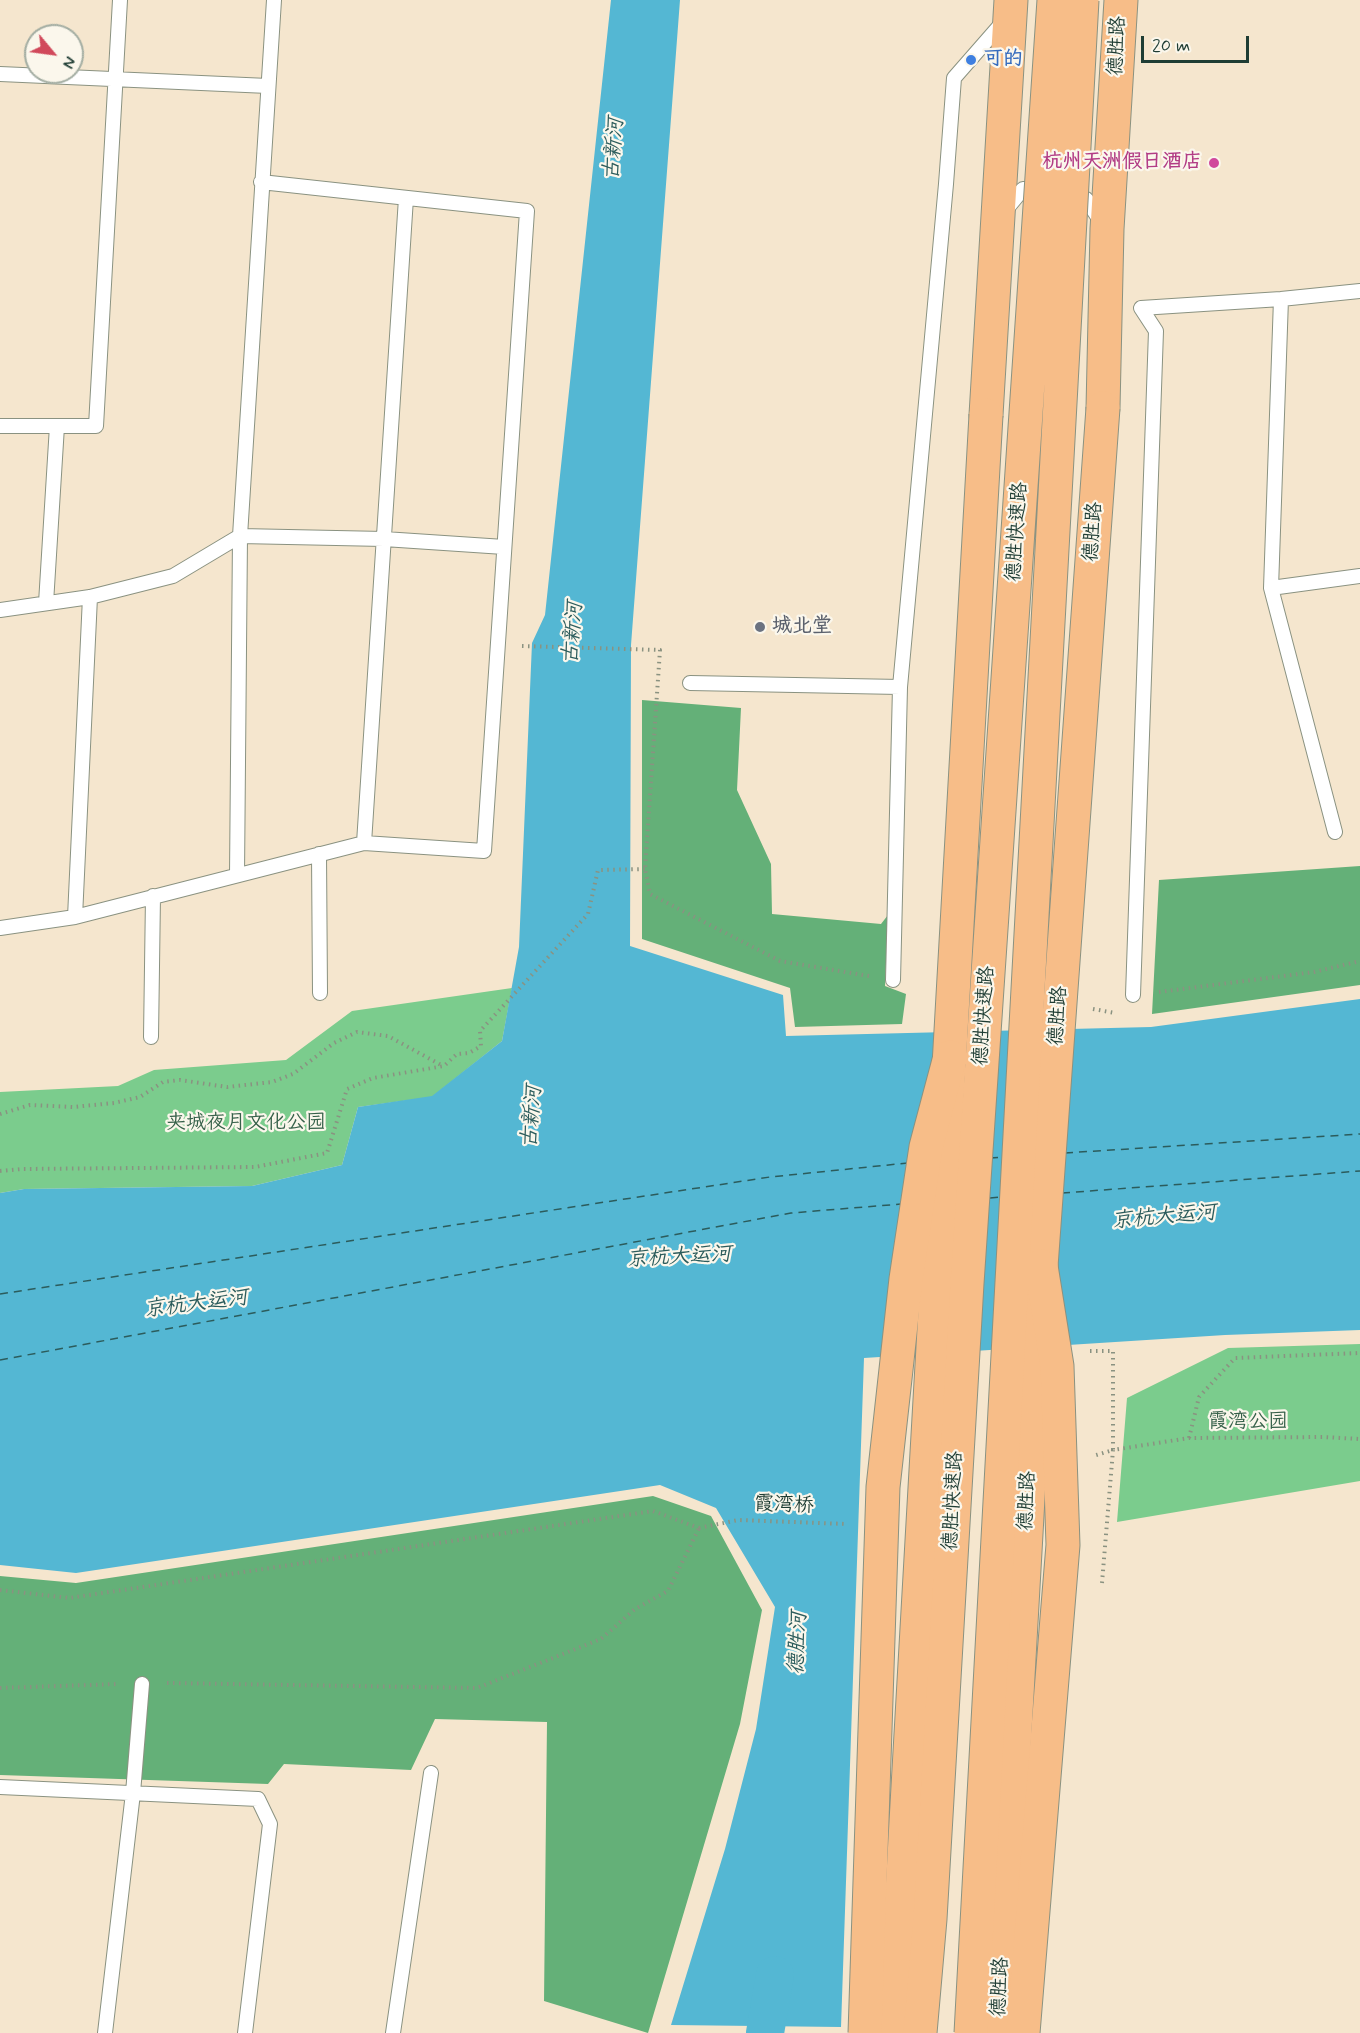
<!DOCTYPE html>
<html>
<head>
<meta charset="utf-8">
<style>
	body { margin:0 }
	#map { position:relative; width:1360px; height:2033px; overflow:hidden; background:#f5e6ce; font-family:Mynerve,sans-serif }
	canvas { display:block }
	.north { position:absolute; left:24px; top:24px; width:60px; height:60px; box-sizing:border-box; background:#fbf7ec; border:2px solid #a3ada2; border-radius:50%; rotate:119deg; font-size:16px; font-weight:700; line-height:24px; text-align:center; color:#1f3d34 }
	.north::after { content:''; display:block; margin:auto; width:21px; height:27px; background:#d1495b; clip-path:polygon(50% 0,100% 100%,50% 72%,0 100%) }
	.scale { position:absolute; left:1141px; top:36px; width:108px; height:27px; box-sizing:border-box; border:3px solid #1f3d34; border-top:0; padding-left:8px; font-size:18px; line-height:21px; white-space:nowrap; color:#1f3d34; -webkit-text-stroke:4px #fbf7ec; paint-order:stroke }
</style>
</head>
<body>
<div id="map">
<canvas width="1360" height="2033"></canvas>
<div class="north">N</div>
<div class="scale">20 m</div>
</div>
<script>
const ctx = document.querySelector('canvas').getContext('2d');
ctx.lineJoin = 'round';
function fillPath(path, color) {
  ctx.fillStyle = color;
  ctx.fill(path, 'evenodd');
}
function shape(rows) {
  const path = new Path2D();
  for (const r of rows) {
    path.moveTo(r[0], r[1]);
    for (let i = 2; i < r.length; i += 2) path.lineTo(r[i], r[i + 1]);
  }
  return path;
}
function trace(path, color, width, dash) {
  ctx.strokeStyle = color;
  ctx.lineWidth = width;
  ctx.lineCap = dash ? 'butt' : 'round';
  ctx.setLineDash(dash || []);
  ctx.stroke(path);
}
function write(font, color, halo, rows, align = 'center') {
  ctx.font = font + ' Mynerve,"LXGW WenKai TC",sans-serif';
  ctx.lineWidth = 4.5;
  ctx.setLineDash([]);
  ctx.textBaseline = 'middle';
  ctx.strokeStyle = halo;
  ctx.fillStyle = color;
  for (const [text, x, y, turn = 0] of rows) {
    ctx.save();
    ctx.translate(x, y);
    ctx.rotate((+turn || 0) * Math.PI / 180);
    ctx.textAlign = isNaN(turn) ? turn : align;
    if (halo) ctx.strokeText(text, 0, 0);
    ctx.fillText(text, 0, 0);
    ctx.restore();
  }
}
const green = shape([
	[512,988,502,1041,432,1097,358,1107,342,1165,252,1186,24,1189,0,1193,0,1092,118,1086,154,1070,286,1060,352,1011],
	[1360,1344,1360,1481,1117,1522,1127,1398,1228,1348]
]);
const forest = shape([
	[642,700,741,708,737,790,771,864,772,914,881,924,888,915,885,986,906,994,902,1024,795,1027,790,988,642,939],
	[1360,866,1360,985,1152,1014,1159,880],
	[653,1496,711,1516,762,1610,740,1724,648,2033,544,2001,547,1722,435,1719,411,1770,284,1764,268,1784,0,1775,0,1576,76,1583]
]);
const water = shape([
	[611,0,680,0,631,645,630,946,783,995,786,1036,1151,1027,1360,999,1360,1330,1225,1335,864,1358,841,2027,671,2025,725,1849,756,1729,775,1607,716,1508,660,1485,76,1573,0,1565,0,1193,24,1189,252,1186,342,1165,358,1107,432,1096,502,1041,519,947,532,643,545,615]
]);
const canal = shape([
	[765,2033,775,1975]
]);
const ferry = shape([
	[1065,1153,1360,1134],
	[990,1158,1003,1157],
	[1062,1193,1360,1171],
	[990,1198,1000,1197],
	[0,1294,770,1177,908,1163],
	[0,1360,791,1213,901,1204]
]);
const path = shape([
	[522,646,660,650,645,869,650,894,780,961,869,976],
	[1159,992,1314,972,1360,961],
	[1093,1009,1115,1013],
	[0,1114,30,1105,73,1107,114,1103,140,1097,163,1082,180,1080,227,1087,272,1082,293,1074,334,1043,357,1032,388,1036,443,1066],
	[0,1171,22,1169,255,1167,327,1153,347,1089,373,1078,444,1066,457,1054,469,1053,481,1046,480,1031,588,914,598,870,645,869],
	[1090,1351,1113,1351,1113,1450,1093,1456],
	[1189,1438,1199,1397,1235,1358,1360,1353],
	[699,1528,738,1520,847,1524],
	[1102,1583,1113,1450,1189,1438,1324,1437,1360,1439],
	[0,1590,69,1598,653,1511,699,1528],
	[167,1683,477,1688,601,1639,635,1609,668,1591,699,1528],
	[0,1688,118,1684]
]);
const lane = shape([
	[0,74,268,86],
	[1071,197,1086,199,1102,223],
	[1004,212,1023,189,1043,192],
	[1281,299,1271,588,1335,832],
	[0,426,96,426,120,0],
	[1271,588,1360,576],
	[46,603,57,426],
	[0,610,90,597,173,576,240,536,384,539,504,547],
	[690,683,900,687],
	[364,843,406,198],
	[319,854,320,993],
	[237,875,240,536,274,0],
	[75,917,90,597],
	[0,928,75,917,364,843,484,851,527,211,261,182],
	[893,980,900,687,946,184,954,78,1003,22],
	[1133,995,1156,331,1141,308,1281,299,1360,291],
	[151,1037,153,896],
	[0,1787,258,1799,270,1824,245,2033],
	[105,2033,133,1793,142,1684],
	[393,2033,431,1773]
]);
const primary = shape([
	[1103,408,1107,229,1121,0],
	[986,415,1011,0]
]);
const primaryBridge = shape([
	[894,2033,986,415],
	[998,2033,1041,1266,1103,408]
]);
const highwayBridge = shape([
	[865,2033,883,1487,906,1279,926,1147,950,1057],
	[920,2033,930,1919,967,1283,1054,0],
	[971,2033,1082,0],
	[1023,2033,1063,1545,1057,1366,1041,1266]
]);
const markers = [
	[971,60,6,"#3f7fe0"],
	[1214,163,6,"#d1479c"],
	[760,627,6,"#6b7280"]
];
const streetNames = [
	["德胜路",1118,46,-87],
	["德胜快速路",1018,532,-86],
	["德胜路",1094,532,-86],
	["德胜快速路",985,1016,-86],
	["德胜路",1059,1016,-86],
	["德胜快速路",954,1501,-87],
	["德胜路",1028,1501,-87],
	["霞湾桥",784,1506,2],
	["德胜路",1001,1987,-87]
];
const shopNames = [
	["可的",983,60]
];
const hotelNames = [
	["杭州天洲假日酒店",1202,163]
];
const worshipNames = [
	["城北堂",772,627]
];
const parkNames = [
	["夹城夜月文化公园",246,1124],
	["霞湾公园",1248,1423]
];
const waterNames = [
	["古新河",615,149,-85],
	["古新河",574,633,-85],
	["古新河",533,1117,-85],
	["京杭大运河",1164,1218,-5],
	["京杭大运河",679,1258,-3],
	["京杭大运河",196,1305,-7],
	["德胜河",799,1643,-87]
];
fillPath(green, '#7bcc8d');
fillPath(forest, '#64b078');
fillPath(water, '#54b7d3');
trace(canal, '#54b7d3', 38);
trace(ferry, '#2c5c5c', 1.5, [8, 6]);
trace(lane, '#8a9281', 16);
trace(primary, '#8a9281', 35);
trace(path, '#8a9281', 4, [1.5, 4.5]);
trace(lane, '#fff', 14);
trace(primary, '#f7bd88', 33);
trace(primaryBridge, '#8a9281', 35, []);
trace(highwayBridge, '#8a9281', 35, []);
trace(primaryBridge, '#f7bd88', 33);
trace(highwayBridge, '#f7bd88', 33);
for (const [x, y, r, color] of markers) {
  const dot = new Path2D();
  dot.arc(x, y, r, 0, 2 * Math.PI);
  ctx.fillStyle = color;
  ctx.fill(dot);
  trace(dot, '#fbf7ec', 2);
}
write('20px', '#1f3d34', '#fbf7ec', streetNames);
write('bold 20px', '#366cbe', '#fbf7ec', shopNames, 'left');
write('bold 20px', '#b23c85', '#fbf7ec', hotelNames, 'right');
write('bold 20px', '#5b616d', '#fbf7ec', worshipNames, 'left');
write('20px', '#36614a', '#fbf7ec', parkNames);
write('italic 21px', '#2c5c5c', '#fbf7ec', waterNames);
</script>
</body>
</html>
